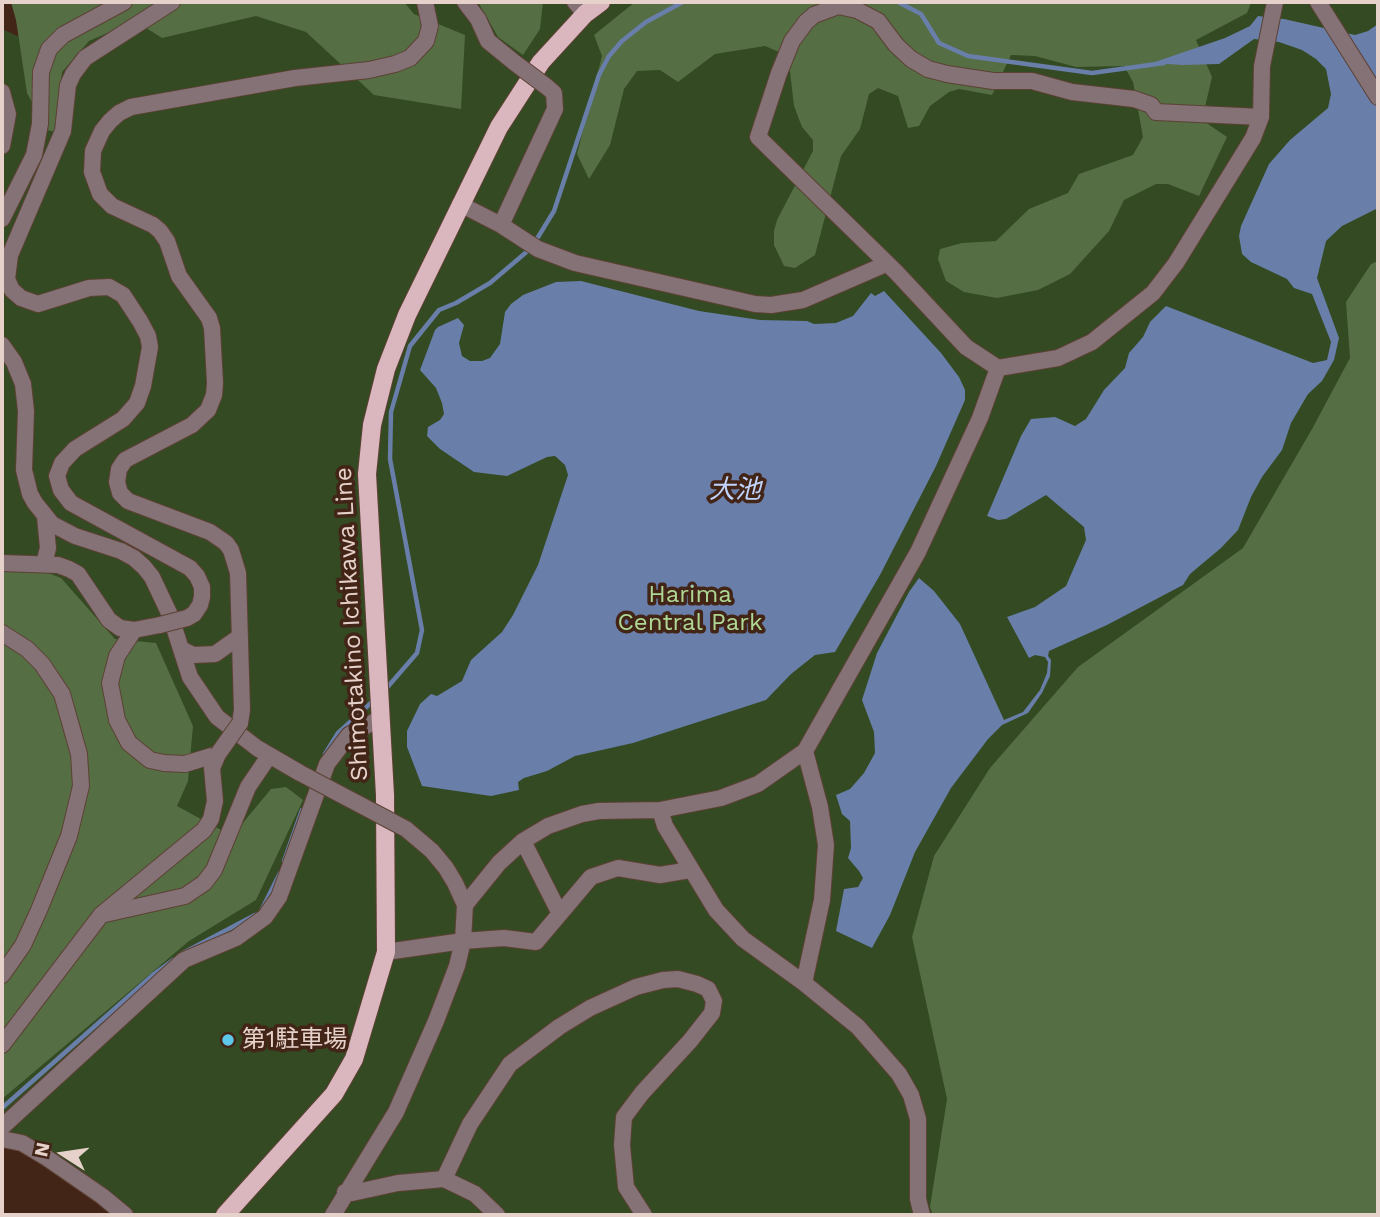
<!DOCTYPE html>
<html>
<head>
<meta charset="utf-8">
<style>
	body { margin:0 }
	#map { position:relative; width:1380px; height:1217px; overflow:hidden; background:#432518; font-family:"Work Sans",sans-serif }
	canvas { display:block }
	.frame { position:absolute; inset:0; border:4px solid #e6d2ca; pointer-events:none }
	.north { position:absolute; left:28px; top:1119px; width:70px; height:70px; -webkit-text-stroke:5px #432518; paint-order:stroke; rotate:282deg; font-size:19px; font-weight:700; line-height:28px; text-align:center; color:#e6d2ca }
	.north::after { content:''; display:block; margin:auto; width:24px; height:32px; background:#e6d2ca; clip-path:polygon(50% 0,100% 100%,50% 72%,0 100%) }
</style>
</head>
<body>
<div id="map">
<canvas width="1380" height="1217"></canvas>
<div class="frame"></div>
<div class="north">N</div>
</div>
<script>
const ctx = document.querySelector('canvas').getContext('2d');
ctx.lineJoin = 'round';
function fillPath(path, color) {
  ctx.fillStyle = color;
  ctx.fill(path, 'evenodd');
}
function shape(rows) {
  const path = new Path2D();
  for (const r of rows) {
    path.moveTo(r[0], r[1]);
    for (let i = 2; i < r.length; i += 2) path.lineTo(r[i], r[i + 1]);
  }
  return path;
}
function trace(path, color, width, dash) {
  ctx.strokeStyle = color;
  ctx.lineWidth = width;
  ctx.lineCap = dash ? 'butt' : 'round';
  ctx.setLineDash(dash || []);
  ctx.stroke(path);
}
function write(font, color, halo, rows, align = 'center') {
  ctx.font = font + ' "Work Sans","Noto Sans JP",sans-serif';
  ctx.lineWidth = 7;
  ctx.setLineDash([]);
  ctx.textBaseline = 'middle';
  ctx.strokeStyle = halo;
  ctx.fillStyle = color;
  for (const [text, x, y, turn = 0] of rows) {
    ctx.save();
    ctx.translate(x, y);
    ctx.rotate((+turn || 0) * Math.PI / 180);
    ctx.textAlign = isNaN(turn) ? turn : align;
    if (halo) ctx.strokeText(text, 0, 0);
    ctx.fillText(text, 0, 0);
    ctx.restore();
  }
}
const green = shape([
	[112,2,1378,2,1378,1215,133,1215,109,1194,19,1134,2,1130,2,29,42,47]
]);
const forest = shape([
	[11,2,404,2,414,14,465,35,461,109,374,95,306,32,256,16,162,38,135,21,89,41,62,72,56,132,47,130,27,93,16,20],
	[478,2,543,2,540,29,523,55,498,37],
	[635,2,1244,2,1251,3,1247,13,1196,40,1212,77,1202,120,1227,137,1199,196,1168,184,1156,184,1124,200,1109,231,1070,274,1038,290,997,298,964,292,946,281,938,259,940,249,962,243,996,241,1029,209,1068,193,1079,174,1133,155,1143,137,1133,82,1124,66,1076,67,1035,56,1011,55,992,95,959,89,949,92,930,106,919,126,908,128,898,96,878,88,869,94,860,129,841,156,815,255,795,268,784,266,774,245,774,231,777,220,813,151,813,140,802,127,794,106,789,63,784,54,765,46,715,54,678,82,660,70,637,71,624,89,610,145,589,179,577,154,602,56,594,35],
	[1378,261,1378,1215,933,1215,930,1207,947,1099,912,937,934,856,990,768,1078,667,1243,548,1312,429,1350,358,1346,302,1371,264],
	[41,570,61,578,115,639,156,643,193,726,188,781,177,806,232,836,271,789,286,787,303,800,256,900,189,941,2,1099,2,571]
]);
const water = shape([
	[1258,16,1284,19,1355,35,1368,31,1378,24,1378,208,1342,226,1326,241,1317,278,1339,338,1334,360,1322,381,1308,394,1291,423,1282,450,1262,477,1251,497,1238,530,1221,548,1190,574,1183,585,1107,625,1049,651,1048,656,1051,660,1050,676,1042,693,1028,713,1002,725,988,739,951,788,915,852,890,915,872,948,836,931,844,889,858,887,863,878,859,871,848,858,851,848,850,821,842,814,836,795,850,789,864,773,875,753,874,732,862,700,877,653,909,592,919,578,934,591,960,624,1004,720,1023,712,1040,690,1047,673,1048,662,1045,657,1035,655,1029,658,1007,617,1035,607,1066,586,1086,540,1084,527,1046,495,1006,519,998,520,987,516,1021,436,1031,419,1055,417,1075,426,1086,419,1104,390,1125,368,1129,353,1143,337,1150,322,1166,306,1313,363,1327,360,1331,342,1312,294,1294,288,1287,279,1251,262,1242,254,1239,236,1241,226,1269,164,1290,140,1328,108,1331,94,1326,69,1316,59,1302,50,1279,42,1254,39,1219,64,1183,65,1152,63,1225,38,1250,26],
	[581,281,699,311,760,320,807,321,814,324,836,323,853,316,871,293,875,296,884,291,941,353,959,377,965,390,965,400,936,466,880,575,835,652,815,655,791,674,766,700,633,743,575,756,547,771,524,778,518,782,519,790,491,796,422,786,407,747,407,731,420,704,431,694,437,696,462,681,471,660,502,632,513,615,538,565,568,475,565,465,555,456,547,457,507,476,474,472,440,449,427,436,428,427,440,420,444,414,442,403,436,388,420,370,435,330,438,327,458,318,464,325,459,343,462,356,470,361,482,361,490,358,500,344,505,312,511,304,523,295,556,282]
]);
const stream = shape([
	[898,2,921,14,939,43,968,56,1092,73,1164,63],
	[535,242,554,211,599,75,609,56,622,41,646,22,683,2],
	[385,690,417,653,422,630,390,459,391,412,410,346,439,310,456,303,490,283,530,249],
	[325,754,338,733,373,701],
	[284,861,302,810],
	[262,909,280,873],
	[183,953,255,915],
	[2,1108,154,974,173,960]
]);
const minor = shape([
	[172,2,85,58,73,74,68,85,63,131,10,255,7,279,12,290,21,298,38,304,89,288,109,287,123,295,140,321,148,336,150,347,143,386,137,403,123,419,75,449,62,463,57,476,61,490,71,503,190,568,197,576,202,587,202,597,200,605,194,614,187,618],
	[465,2,478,19,488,41,515,63],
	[575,2,585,14],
	[1318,2,1378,97],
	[2,92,8,114,2,146],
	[1261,117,1156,112,1151,105,1134,99,1072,92,1032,81,993,81,947,74,928,69,911,59,896,45,878,21,857,10,838,6,814,15,806,22,792,41,779,73,758,137,896,272,966,347,998,368,1058,358,1092,342,1153,293,1176,263,1253,138,1261,117,1262,66,1275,2],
	[460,204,501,225,538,249,575,263,755,304,771,305,803,300,886,264],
	[2,219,34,155,40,124,41,72,49,49,63,35,124,2],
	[501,225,555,109,554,93,547,87],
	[2,345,14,362,23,384,26,411,24,470,30,494,35,503,52,524,75,536,121,551,134,558,144,567,152,577,170,615,190,677,217,717,257,748,300,773],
	[2,563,58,565,69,569,78,574,109,620,120,628,134,630,160,625],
	[44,564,48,548,45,517],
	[134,630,117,656,110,683,117,720,129,743,150,760,164,763,185,764,218,754],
	[2,633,27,649,42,664,62,694,79,754,81,786,69,836,39,910,23,945,2,975],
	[181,649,193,655,215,654,239,637],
	[240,723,242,710,238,573,231,550,226,543,210,532,128,501,120,493,117,482,119,469,125,460,192,425,208,410,214,395,215,383,212,328,209,318,179,276,167,241,160,231,153,225,112,206,100,194,92,172,93,151,102,131,110,121,119,113,131,107,295,78,369,70,395,64,410,58,426,41,430,26,425,2],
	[660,810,665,826,716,910,743,939,804,983,858,1027,899,1074,911,1095,918,1119,918,1199,922,1215],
	[523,841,560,914],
	[465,905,499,863,523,841,548,826,582,814,599,811,660,810,721,798,758,784,805,751,918,552,980,418,998,368],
	[105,914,185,896,204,883,214,870,248,787,269,756],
	[386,952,463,941,504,938,536,942,591,877,618,868,660,875,690,870],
	[804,983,822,900,826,845,820,807,805,751],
	[2,1045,101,915,204,830,211,819,215,801,212,768,218,754],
	[2,1127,184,960,236,938,265,917,279,897,327,764,349,735,381,718],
	[2,1139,22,1143,47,1158,102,1196,125,1215],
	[444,1179,470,1124,510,1064,559,1027,590,1008,636,987,663,980,678,979,697,984,708,989,714,1001,712,1013,690,1041,642,1093,624,1117,622,1145,626,1187,644,1215],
	[345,1192,352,1193,398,1183,444,1179,475,1194,497,1215],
	[333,1215,396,1112,436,1021,457,966,463,941,465,905,455,883,446,868,432,851,406,829]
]);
const major = shape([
	[225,1215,334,1094,354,1059,386,952,385,795,367,474,372,425,386,369,407,315,499,127,541,62,585,14,601,2]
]);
const minorBridge = shape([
	[515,63,547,87],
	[160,625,187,618],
	[218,754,240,723],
	[300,773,406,829]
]);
const markers = [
	[228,1040,7,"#5cc7e8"]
];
const parkNames = [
	["Harima",690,595],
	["Central Park",690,623]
];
const streetNames = [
	["Shimotakino Ichikawa Line",352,624,-93]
];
const poiNames = [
	["第1駐車場",242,1040]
];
const waterNames = [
	["大池",735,490]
];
fillPath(green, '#334a22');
fillPath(forest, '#556e44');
fillPath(water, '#697ea8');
trace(stream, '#697ea8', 4.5);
trace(minor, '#5d4134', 18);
trace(major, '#5d4134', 20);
trace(minor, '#847276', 16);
trace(major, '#dab7be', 18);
trace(minorBridge, '#5d4134', 18, []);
trace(minorBridge, '#847276', 16);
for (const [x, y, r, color] of markers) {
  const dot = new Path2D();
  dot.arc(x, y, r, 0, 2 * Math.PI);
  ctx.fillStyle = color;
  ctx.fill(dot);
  trace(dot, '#432518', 2.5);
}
write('24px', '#afd794', '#432518', parkNames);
write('24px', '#e6d2ca', '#432518', streetNames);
write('24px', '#e6d2ca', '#432518', poiNames, 'left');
write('italic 26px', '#bfd3fb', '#432518', waterNames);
</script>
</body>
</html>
